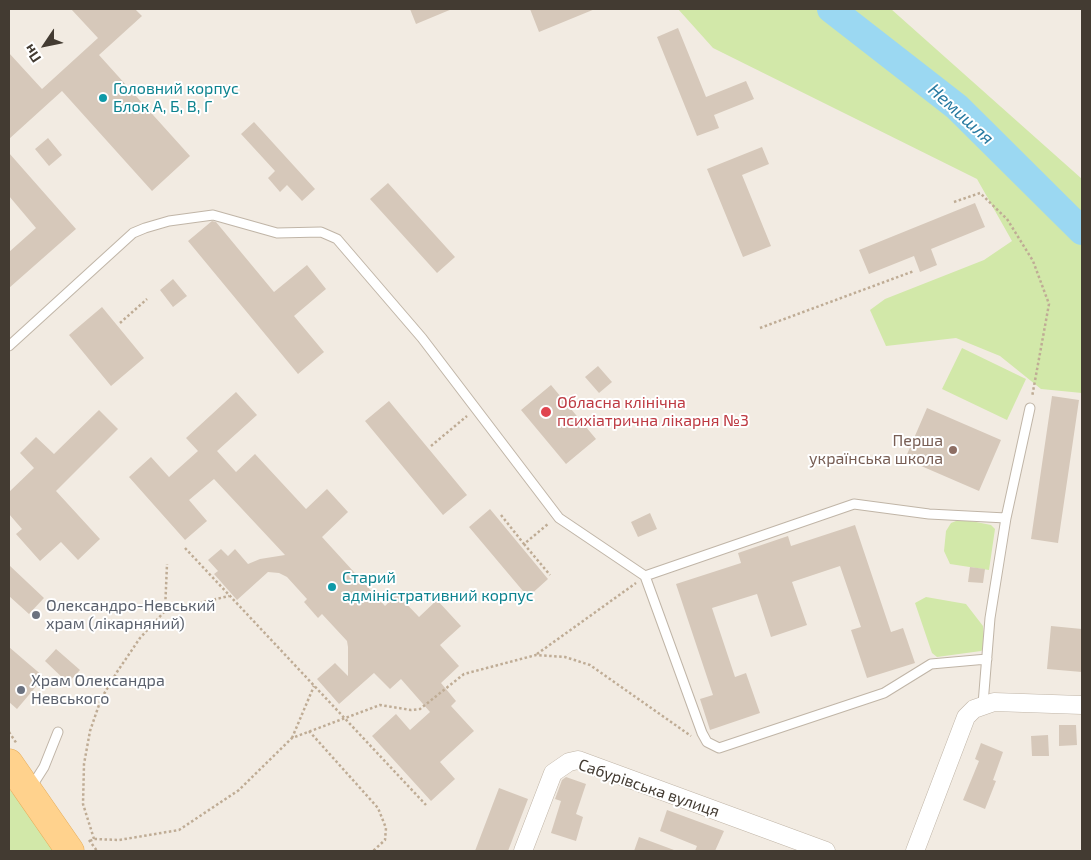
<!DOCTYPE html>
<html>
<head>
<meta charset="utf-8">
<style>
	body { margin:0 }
	#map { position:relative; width:1091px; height:860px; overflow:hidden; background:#f2ebe2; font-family:"Exo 2",sans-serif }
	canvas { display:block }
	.frame { position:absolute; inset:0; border:10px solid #433b32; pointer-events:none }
	.north { position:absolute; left:20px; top:20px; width:50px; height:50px; -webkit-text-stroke:4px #fff; paint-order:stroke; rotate:236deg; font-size:14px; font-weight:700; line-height:20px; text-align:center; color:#433b32 }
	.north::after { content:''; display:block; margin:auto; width:18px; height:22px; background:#433b32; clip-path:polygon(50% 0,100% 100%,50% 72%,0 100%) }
</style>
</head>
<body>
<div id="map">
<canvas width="1091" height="860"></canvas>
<div class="frame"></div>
<div class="north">Пн</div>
</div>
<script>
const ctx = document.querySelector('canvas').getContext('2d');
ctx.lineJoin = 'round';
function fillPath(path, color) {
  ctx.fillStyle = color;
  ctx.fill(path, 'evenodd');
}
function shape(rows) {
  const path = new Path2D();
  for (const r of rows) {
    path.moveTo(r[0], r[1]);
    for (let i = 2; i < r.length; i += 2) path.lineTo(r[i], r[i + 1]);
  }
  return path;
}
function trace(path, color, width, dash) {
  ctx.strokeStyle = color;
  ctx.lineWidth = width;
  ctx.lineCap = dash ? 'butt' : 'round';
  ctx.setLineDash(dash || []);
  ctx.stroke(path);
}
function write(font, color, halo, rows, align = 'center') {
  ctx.font = font + ' "Exo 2",sans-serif';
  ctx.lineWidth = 4;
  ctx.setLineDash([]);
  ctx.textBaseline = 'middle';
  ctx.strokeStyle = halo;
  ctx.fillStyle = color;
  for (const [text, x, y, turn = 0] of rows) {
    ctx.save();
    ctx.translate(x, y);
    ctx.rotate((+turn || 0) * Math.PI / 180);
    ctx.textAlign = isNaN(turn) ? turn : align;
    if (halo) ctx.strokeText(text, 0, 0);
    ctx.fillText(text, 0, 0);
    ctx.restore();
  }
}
const green = shape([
	[678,9,891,9,1082,179,1082,393,1041,389,1000,356,956,338,886,346,870,310,885,299,984,260,1012,241,977,179,713,48],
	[962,348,1026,379,1007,420,942,389],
	[961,519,991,525,995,529,989,570,950,564,944,551,946,531,951,523],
	[926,597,966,604,983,626,985,648,981,651,937,657,932,653,915,603],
	[9,789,18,800,55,851,9,851]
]);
const river = shape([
	[831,9,957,107,1082,231]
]);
const building = shape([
	[71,9,135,9,142,16,99,55,190,156,152,191,62,91,9,139,9,53,42,89,98,38],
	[410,9,452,9,416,24],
	[530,9,595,9,539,32],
	[678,28,706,97,746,81,754,99,714,115,719,128,697,136,657,37],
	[254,122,315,189,302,201,287,185,280,192,268,178,275,171,241,134],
	[48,138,62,155,49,166,35,149],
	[762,147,769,164,742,175,771,246,743,257,707,169],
	[9,153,76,229,9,288,9,252,36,228,9,196],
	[388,183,455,257,437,273,370,199],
	[975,203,985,227,931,249,937,265,920,272,914,256,869,274,859,250],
	[212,221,216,222,274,292,307,265,326,289,294,316,324,352,298,374,188,241],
	[173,279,187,296,173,307,160,290],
	[102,307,144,358,111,386,69,335],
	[598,366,612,382,599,393,585,377],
	[551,385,596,439,566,464,521,410],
	[236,392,257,415,217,451,236,472,255,454,306,509,327,489,348,512,322,537,385,606,397,594,419,617,437,600,461,626,440,645,459,666,441,683,456,701,451,706,474,731,440,762,455,779,431,801,372,736,396,714,410,730,430,712,401,679,390,689,374,673,339,704,317,679,335,663,348,676,348,647,347,641,322,614,318,618,304,602,307,599,287,577,279,573,268,572,237,600,214,574,218,571,208,560,221,549,228,556,235,549,248,564,260,559,285,555,214,479,189,500,207,521,185,540,129,477,151,457,169,477,198,451,186,438],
	[1052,396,1079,400,1058,543,1031,539],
	[389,401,467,495,443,515,365,421],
	[927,408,1001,440,979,491,905,459],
	[99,410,118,429,56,491,100,539,78,560,61,542,40,561,16,534,22,529,9,514,9,492,34,468,20,453,36,437,54,454],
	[490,509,548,579,528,597,469,527],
	[650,513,657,529,638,537,631,522],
	[855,525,891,632,903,628,915,663,867,678,851,630,861,627,840,566,792,582,807,625,771,637,757,594,712,608,735,677,746,673,760,713,710,730,700,699,713,695,676,584,741,563,738,553,788,536,791,546],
	[9,565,44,598,29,614,9,596],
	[970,567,985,569,983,583,968,582],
	[1051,626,1082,629,1082,672,1047,669],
	[9,647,44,677,17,709,9,702],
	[56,649,80,670,68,683,45,661],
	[1059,725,1076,725,1077,745,1059,746],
	[1048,735,1049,756,1032,756,1031,736],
	[981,743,1003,752,993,780,996,781,985,809,963,800,979,761,975,759],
	[566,777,586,784,576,814,583,817,576,841,551,833,561,801,555,799,562,780],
	[499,788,528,799,508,851,475,851],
	[667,810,724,831,715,851,695,851,697,846,660,831],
	[639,837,674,850,674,851,634,851]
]);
const path = shape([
	[954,202,980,193,1007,219,1033,261,1049,304,1032,397],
	[120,323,147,299],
	[760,328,914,271],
	[431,446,467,416],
	[501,515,524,544,548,524],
	[524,544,550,575],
	[185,548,426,805],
	[165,611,229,596],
	[537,654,636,583],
	[309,731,378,808,386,828,385,840,373,851],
	[9,732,17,744],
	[292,738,314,686],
	[94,839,83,804,84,764,90,731,101,699,117,672,140,638,165,611,167,564],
	[89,840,97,851],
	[90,841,94,839,119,840,179,830,239,790,292,738,380,705,411,710,420,709,464,674,536,655,565,657,590,665,691,736]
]);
const service = shape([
	[9,346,133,233,145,228,169,221,213,215,277,233,321,232,337,239,422,338,559,518,645,576],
	[987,659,931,664,884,693,719,748,707,742,702,733,645,576,854,504,929,514,1006,518],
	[983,704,990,618,1006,518,1030,408],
	[30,789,44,767,58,732]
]);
const minor = shape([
	[523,851,553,773,569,762,578,760,826,851],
	[915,851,966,717,974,709,994,702,1082,705]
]);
const primary = shape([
	[9,763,70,851]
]);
const markers = [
	[103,98,5,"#0f9aa8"],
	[546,412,6,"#e0444e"],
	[953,450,5,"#8d6e63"],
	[332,587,5,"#0f9aa8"],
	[36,615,5,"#6b7280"],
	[21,690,5,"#6b7280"]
];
const cultureNames = [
	["Головний корпус",113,89],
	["Блок А, Б, В, Г",113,107],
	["Старий",342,578],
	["адміністративний корпус",342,596]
];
const healthNames = [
	["Обласна клінічна",557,403],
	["психіатрична лікарня №3",557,421]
];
const educationNames = [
	["Перша",943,441],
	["українська школа",943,459]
];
const worshipNames = [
	["Олександро-Невський",46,606],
	["храм (лікарняний)",46,624],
	["Храм Олександра",31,681],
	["Невського",31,699]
];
const streetNames = [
	["Сабурівська вулиця",649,788,19]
];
const waterNames = [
	["Немишля",961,114,42]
];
fillPath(green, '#d2e8a9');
trace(river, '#9bd8f2', 28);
fillPath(building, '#d6c8ba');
trace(service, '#c0b5a7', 11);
trace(minor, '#c0b5a7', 19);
trace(primary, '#e6ad5b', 29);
trace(path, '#bfac95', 2.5, [2.5, 2.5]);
trace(service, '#fff', 9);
trace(minor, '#fff', 18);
trace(primary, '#ffd28d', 28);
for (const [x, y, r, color] of markers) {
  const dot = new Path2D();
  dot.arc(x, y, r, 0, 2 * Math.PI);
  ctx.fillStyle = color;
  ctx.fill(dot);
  trace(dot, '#fff', 2);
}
write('16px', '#0d838f', '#fff', cultureNames, 'left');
write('16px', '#be3a42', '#fff', healthNames, 'left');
write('16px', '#785e54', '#fff', educationNames, 'right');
write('16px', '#5b616d', '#fff', worshipNames, 'left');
write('16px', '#433b32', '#fff', streetNames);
write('italic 18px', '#287aa1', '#fff', waterNames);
</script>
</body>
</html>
